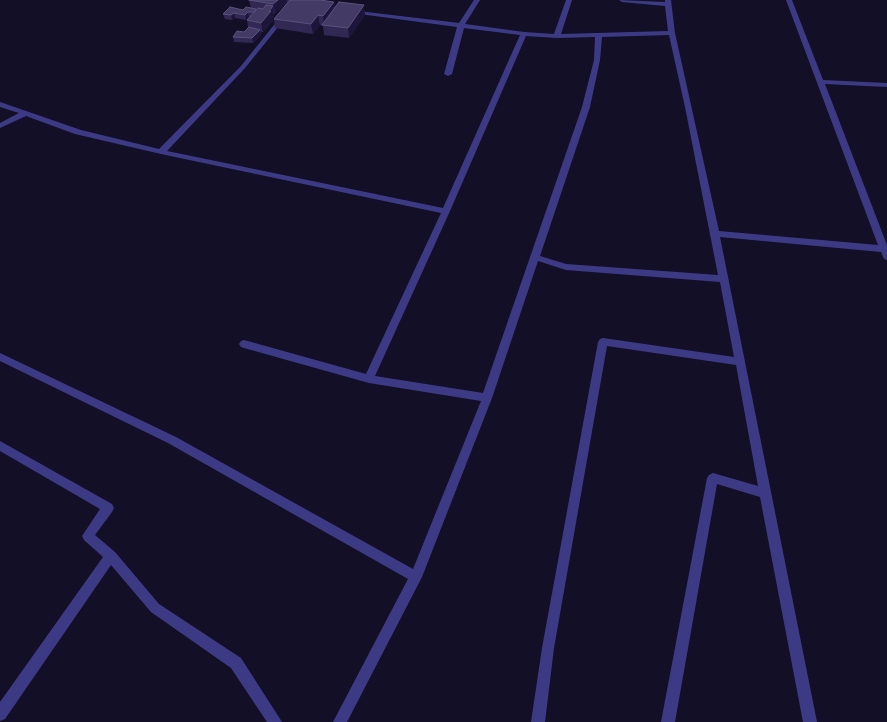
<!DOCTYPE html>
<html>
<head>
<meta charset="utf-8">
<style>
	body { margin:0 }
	canvas { display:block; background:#130f26 }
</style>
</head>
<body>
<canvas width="887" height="722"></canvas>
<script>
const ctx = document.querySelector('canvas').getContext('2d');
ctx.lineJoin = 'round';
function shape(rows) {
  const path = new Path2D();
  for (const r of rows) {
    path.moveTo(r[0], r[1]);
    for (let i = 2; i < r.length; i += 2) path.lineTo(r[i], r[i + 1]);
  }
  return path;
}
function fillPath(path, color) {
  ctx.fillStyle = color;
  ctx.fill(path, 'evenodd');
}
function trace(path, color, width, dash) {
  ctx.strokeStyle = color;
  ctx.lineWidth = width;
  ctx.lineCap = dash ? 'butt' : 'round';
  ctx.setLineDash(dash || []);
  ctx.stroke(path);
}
const street = shape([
	[294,0,300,0,245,68,167,151,443,208,520,35,464,28,452,74,448,76,444,74,457,27,352,13,349,11,350,10,459,23,474,0,480,0,465,24,524,32,554,34,566,0,572,0,561,34,668,31,665,6,622,2,619,0,665,2,665,0,671,0,675,33,719,231,878,245,786,0,792,0,823,80,887,83,887,87,825,84,887,245,887,260,884,259,881,252,720,237,817,722,803,722,760,497,717,484,675,722,661,722,707,478,709,475,713,473,758,486,736,365,607,346,554,648,545,722,531,722,542,648,598,342,600,339,603,338,734,357,720,282,566,270,538,261,492,398,422,577,347,722,333,722,408,579,168,443,0,361,0,353,176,437,413,569,481,401,369,383,244,348,241,347,239,344,241,341,244,340,366,374,441,213,161,154,75,134,26,116,0,128,0,123,19,113,0,107,0,102,81,130,159,149,241,66,294,0],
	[669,35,685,107,718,275,566,264,540,256,590,107,600,60,602,37,669,35],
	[526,36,557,38,595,37,594,60,582,107,483,393,375,376,450,211,526,36],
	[0,441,112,504,114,508,112,512,95,535,115,552,159,604,241,658,282,722,267,722,231,668,151,612,111,565,5,719,0,721,0,702,103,557,84,540,82,536,100,509,0,451,0,441]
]);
const wall = shape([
	[249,0,320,0,334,2,335,8,365,15,349,38,324,35,323,26,320,25,313,34,275,28,274,19,288,2,287,2,287,3,274,14,274,16,272,18,273,21,263,32,261,32,261,35,253,43,234,42,233,37,244,32,248,28,247,20,249,17,246,20,235,18,232,20,225,19,223,14,251,8]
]);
const shadedWall = shape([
	[278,0,287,0,287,3,275,14,273,4],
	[334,2,335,12,324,25,323,16],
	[364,5,365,15,349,38,348,28],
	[273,6,274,16,272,18,273,21,263,32,261,23,269,11],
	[248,12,249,17,246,20,245,15],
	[234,13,235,18,232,20,231,15],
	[318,15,320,25,313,34,311,24],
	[260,30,261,35,253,43,252,38]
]);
const building = shape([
	[249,0,278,0,273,4,249,0],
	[290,0,320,0,334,2,323,16,318,15,311,24,274,19,290,0],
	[339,2,364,5,348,28,322,25,339,2],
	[266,5,273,6,269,11,271,11,261,23,247,20,258,8,263,9,266,5],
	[230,7,243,10,246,7,256,9,254,12,248,12,245,15,234,13,231,15,223,14,230,7],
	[249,27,260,30,252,38,233,37,237,31,244,32,249,27]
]);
fillPath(street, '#3d3a85');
fillPath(wall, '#312854');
fillPath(shadedWall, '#1d163a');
fillPath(building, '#433a66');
trace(building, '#5a527e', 1);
</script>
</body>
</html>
